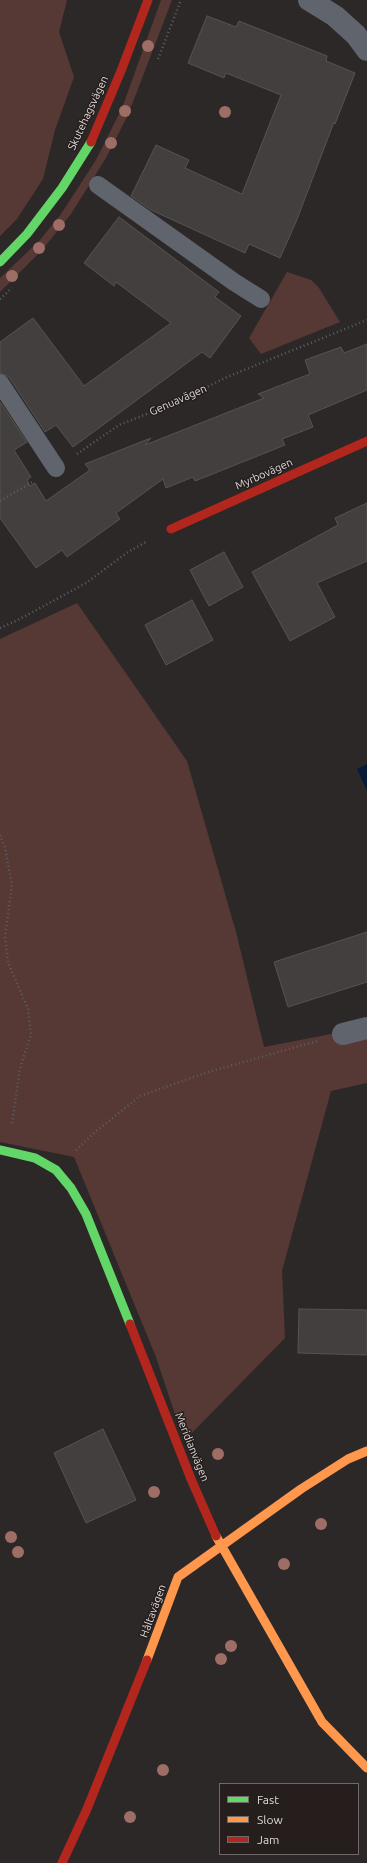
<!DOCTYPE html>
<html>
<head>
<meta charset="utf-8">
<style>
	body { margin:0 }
	#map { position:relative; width:367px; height:1863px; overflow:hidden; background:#2d2828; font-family:Ubuntu,sans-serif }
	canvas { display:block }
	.legend { position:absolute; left:219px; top:1783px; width:140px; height:72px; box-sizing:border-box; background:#251e1c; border:1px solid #6f6968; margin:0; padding:5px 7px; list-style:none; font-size:12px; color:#dfdad9 }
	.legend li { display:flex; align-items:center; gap:8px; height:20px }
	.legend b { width:20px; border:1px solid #6f6968 }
</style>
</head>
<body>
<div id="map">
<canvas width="367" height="1863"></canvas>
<ul class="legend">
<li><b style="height:5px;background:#63d668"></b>Fast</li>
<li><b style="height:5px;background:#ff974d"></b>Slow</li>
<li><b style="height:5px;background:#b3261e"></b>Jam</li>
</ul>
</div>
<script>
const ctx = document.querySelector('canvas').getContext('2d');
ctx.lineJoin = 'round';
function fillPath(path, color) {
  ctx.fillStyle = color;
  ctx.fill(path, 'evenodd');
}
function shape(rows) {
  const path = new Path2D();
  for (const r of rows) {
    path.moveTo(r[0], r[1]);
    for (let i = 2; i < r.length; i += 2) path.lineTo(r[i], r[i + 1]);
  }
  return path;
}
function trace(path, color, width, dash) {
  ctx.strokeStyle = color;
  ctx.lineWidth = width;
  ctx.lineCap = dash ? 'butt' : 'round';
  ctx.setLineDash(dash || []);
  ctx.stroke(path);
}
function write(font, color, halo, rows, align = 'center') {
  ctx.font = font + ' Ubuntu,sans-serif';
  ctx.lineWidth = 3;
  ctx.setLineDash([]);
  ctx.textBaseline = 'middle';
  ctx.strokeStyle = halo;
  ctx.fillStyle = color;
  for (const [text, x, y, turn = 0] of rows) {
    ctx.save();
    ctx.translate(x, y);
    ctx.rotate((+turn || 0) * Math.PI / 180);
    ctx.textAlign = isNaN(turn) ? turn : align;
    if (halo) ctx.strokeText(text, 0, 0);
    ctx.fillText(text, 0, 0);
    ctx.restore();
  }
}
const green = shape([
	[0,0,67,0,59,32,74,77,55,130,43,179,17,219,0,236],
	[161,0,172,0,128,115,106,158,71,214,43,249,0,292,0,278,40,240,61,214,96,160,122,108],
	[287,272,311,280,319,288,340,322,261,354,249,338],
	[77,603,187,761,236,932,264,1047,367,1027,367,1083,331,1091,282,1271,285,1338,184,1441,156,1357,74,1157,0,1142,0,639]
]);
const water = shape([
	[367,764,367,791,357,769]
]);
const building = shape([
	[207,16,236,27,239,21,327,56,326,61,355,73,335,124,334,122,296,222,280,258,249,244,245,253,151,210,131,196,156,145,189,160,185,168,242,194,281,95,226,73,224,78,188,63,207,16],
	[119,217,219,292,215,297,241,316,210,358,202,352,73,447,56,425,45,432,9,377,0,373,0,342,33,318,84,386,171,323,116,282,114,286,84,263,119,217],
	[367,344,367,390,308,415,313,427,282,439,285,445,195,481,193,477,166,488,163,479,116,513,120,519,67,557,62,550,36,568,0,518,0,402,27,442,14,450,31,477,27,480,30,486,35,483,46,501,90,470,85,464,151,438,145,445,264,398,258,394,310,374,305,360,341,347,344,353,367,344],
	[367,503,367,561,317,583,335,617,290,641,252,572,338,525,335,518,367,503],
	[224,552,243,587,209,606,190,570,224,552],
	[192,600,213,640,166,665,145,625,192,600],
	[367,932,367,982,288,1007,274,962,367,932],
	[299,1309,367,1310,367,1355,298,1353,299,1309],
	[103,1429,136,1500,86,1523,54,1453,103,1429]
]);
const path = shape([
	[158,59,181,0],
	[0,299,12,288],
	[77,454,119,425,177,402,227,377,367,320],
	[0,501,34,481],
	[0,628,18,620,86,583,128,552,146,542],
	[0,835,5,848,12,885,5,936,8,962,28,1009,31,1035,20,1068,12,1124],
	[76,1150,94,1133,140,1096,205,1073,317,1041]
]);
const lane = shape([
	[98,185,234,282,261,299],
	[0,383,56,468]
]);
const street = shape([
	[309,0,335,16,356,35,367,50],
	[343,1034,367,1028]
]);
const fast = shape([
	[0,262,27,234,62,188,91,142],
	[0,1150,35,1158,56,1170,71,1188,86,1214,130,1324]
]);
const slow = shape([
	[216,1536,322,1722,367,1768],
	[147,1660,178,1577,301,1489,348,1459,367,1451]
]);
const jam = shape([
	[91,142,121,71,148,0],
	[171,529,367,441],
	[130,1324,191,1479,216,1536],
	[62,1863,87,1809,147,1660]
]);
const trees = [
	[148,46],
	[125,111],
	[225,112],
	[111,143],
	[59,225],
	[39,248],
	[12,276],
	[218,1454],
	[154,1492],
	[321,1524],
	[11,1537],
	[18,1552],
	[284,1564],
	[231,1646],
	[221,1659],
	[163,1770],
	[130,1817]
];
const streetNames = [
	["Skutehagsvägen",88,113,-65],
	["Genuavägen",178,400,-24],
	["Myrbovägen",264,474,-24],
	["Meridianvägen",192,1447,68],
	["Håltavägen",153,1611,-70]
];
fillPath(green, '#563834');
fillPath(water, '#071a38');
fillPath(building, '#433f3f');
trace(building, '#575353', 1);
trace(path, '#5d5f64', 2.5, [1, 3]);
trace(lane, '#5f646d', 18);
trace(street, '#5f646d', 22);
trace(fast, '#63d668', 9);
trace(slow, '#ff974d', 9);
trace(jam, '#b3261e', 9);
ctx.fillStyle = '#9d6d66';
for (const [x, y] of trees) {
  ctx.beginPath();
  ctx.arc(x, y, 6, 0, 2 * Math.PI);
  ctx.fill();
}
write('11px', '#dfdad9', '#251e1c', streetNames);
</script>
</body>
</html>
